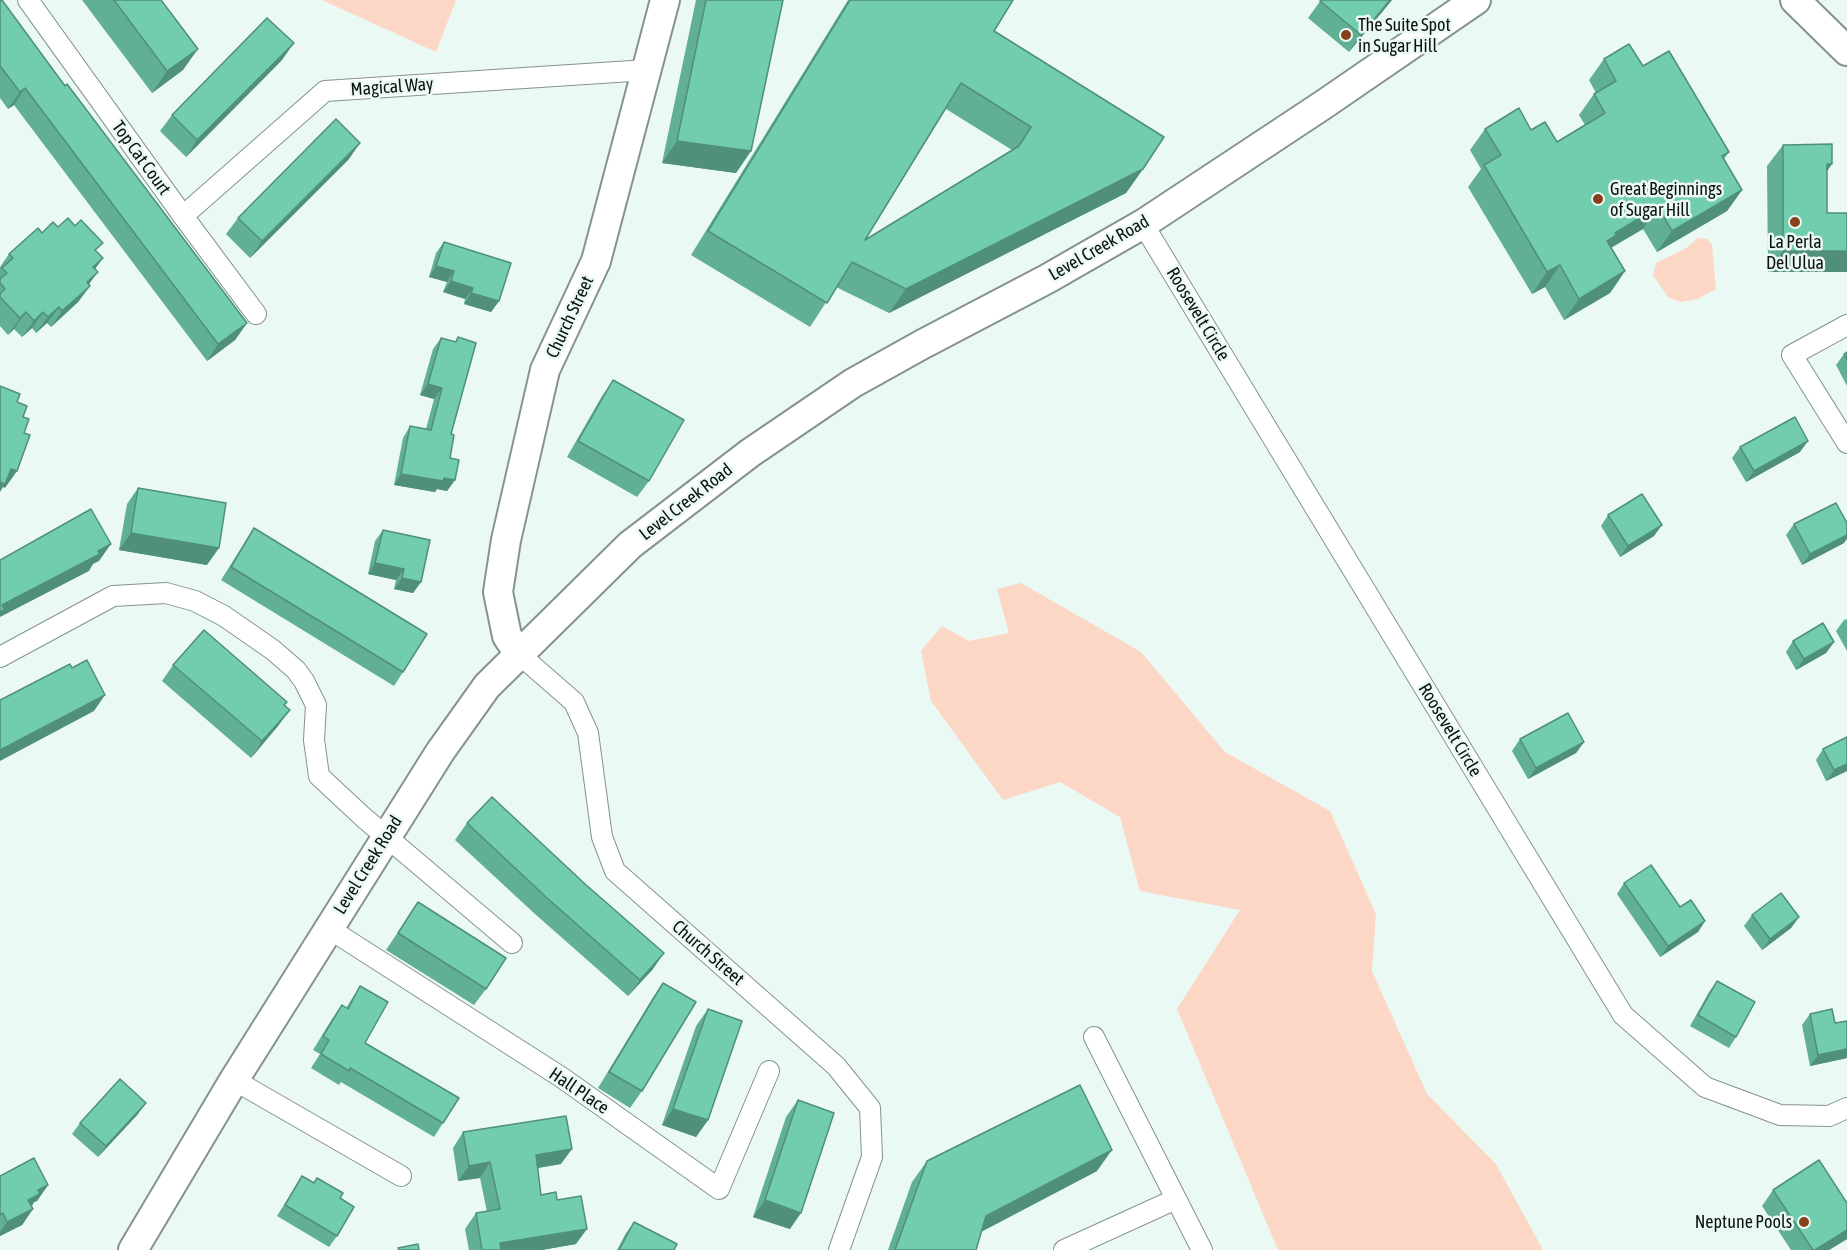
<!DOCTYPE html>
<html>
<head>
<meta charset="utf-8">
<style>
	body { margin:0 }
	canvas { display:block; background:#eaf9f3 }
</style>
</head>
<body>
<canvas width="1847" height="1250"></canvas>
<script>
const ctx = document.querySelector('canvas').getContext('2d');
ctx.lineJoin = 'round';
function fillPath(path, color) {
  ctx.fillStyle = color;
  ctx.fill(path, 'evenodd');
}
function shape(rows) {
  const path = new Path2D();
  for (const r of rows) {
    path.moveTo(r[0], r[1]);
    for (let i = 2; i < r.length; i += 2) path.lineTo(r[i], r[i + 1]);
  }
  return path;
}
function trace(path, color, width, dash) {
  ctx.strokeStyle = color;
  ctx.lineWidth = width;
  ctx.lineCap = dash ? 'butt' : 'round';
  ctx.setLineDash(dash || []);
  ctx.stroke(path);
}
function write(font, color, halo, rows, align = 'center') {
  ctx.font = font + ' "Asap Condensed",sans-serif';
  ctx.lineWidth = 5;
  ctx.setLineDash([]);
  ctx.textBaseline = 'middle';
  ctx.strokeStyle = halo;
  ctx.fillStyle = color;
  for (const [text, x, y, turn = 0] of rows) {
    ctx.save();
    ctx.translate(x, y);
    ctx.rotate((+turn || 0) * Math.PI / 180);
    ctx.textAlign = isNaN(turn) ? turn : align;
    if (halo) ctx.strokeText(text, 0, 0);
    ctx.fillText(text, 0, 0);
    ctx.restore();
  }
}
const green = shape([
	[322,0,456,0,436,52],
	[1698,238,1707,239,1712,245,1716,289,1698,299,1680,302,1668,297,1653,275,1656,263,1685,249],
	[1021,583,1141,652,1225,752,1330,811,1376,914,1372,971,1427,1094,1496,1164,1543,1250,1278,1250,1177,1009,1240,910,1140,891,1120,817,1060,782,1003,800,931,701,921,651,942,626,969,641,1009,633,997,589]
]);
const street = shape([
	[28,0,183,216,256,314],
	[183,216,325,91,647,70],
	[1143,224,1623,1015,1705,1087,1780,1115,1829,1116,1847,1108],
	[1847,325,1792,355,1847,443],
	[519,654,574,702,588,733,602,837,615,871,836,1066,870,1108,872,1157,839,1250],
	[0,657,113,596,166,593,195,601,224,616,273,650,296,670,304,681,316,705,314,740,319,776,363,817,512,943],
	[328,928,561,1077,719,1189,769,1071],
	[1094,1037,1202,1250],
	[234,1080,401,1176],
	[1064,1250,1176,1199]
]);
const secondary = shape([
	[1795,0,1847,51],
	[519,654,507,636,498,592,506,540,545,370,596,261,665,0],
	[133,1250,234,1080,440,752,487,686,630,545,750,453,853,383,923,344,1047,279,1143,224,1323,105,1476,0]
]);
const wall = shape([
	[0,0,247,323,235,340,207,361,14,105,8,109,0,98],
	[82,0,161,0,183,70,152,93],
	[696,0,783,0,751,151,736,173,662,163],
	[848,0,1013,0,994,31,1143,169,1126,193,889,313,836,287,810,327,691,255],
	[946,109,1012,150,865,240],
	[1321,0,1392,0,1349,52,1308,18],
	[1604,59,1643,66,1729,152,1724,159,1742,190,1727,211,1657,252,1643,229,1611,248,1625,271,1610,293,1564,320,1545,287,1532,294,1468,187,1481,169,1470,150,1485,129,1531,130,1557,142,1585,125,1579,115,1594,94,1596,93,1589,80],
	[282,60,186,157,160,131,172,115],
	[1783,145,1827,171,1827,213,1847,213,1847,272,1768,272,1767,166],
	[349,159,250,258,226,234,238,218],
	[58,227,97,252,103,258,95,269,89,285,90,286,78,302,51,327,47,323,36,333,32,328,22,337,14,329,8,335,0,326,0,267,9,254,42,233],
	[444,242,499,301,491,312,464,304,465,299,443,292,447,282,429,277,436,253],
	[458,337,450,458,455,480,447,491,437,489,435,492,394,485,403,438,410,426,426,429,434,399,420,395,433,349,441,338,455,342],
	[1847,352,1847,386,1836,365,1844,354],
	[613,380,649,481,637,497,567,457,602,396],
	[1740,447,1800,452,1746,482,1732,458],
	[138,488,207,565,119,550,127,504],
	[1608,515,1654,536,1620,557,1601,526],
	[1794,524,1844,543,1802,565,1786,535],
	[254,528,403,672,394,686,221,580,245,542],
	[383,530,421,582,413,593,394,589,396,580,368,574,375,541],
	[1847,619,1847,651,1836,631,1844,620],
	[1793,641,1834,642,1826,653,1796,670,1786,652],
	[173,665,284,705,278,726,251,758,162,681],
	[1847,737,1847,771,1826,781,1816,760,1823,749],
	[1520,739,1584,742,1576,753,1528,779,1512,751],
	[467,823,653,969,628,996,535,914,455,840],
	[1624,883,1680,907,1705,921,1698,932,1660,957,1617,894],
	[418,902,486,989,474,1005,386,950],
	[1752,915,1799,917,1791,928,1762,950,1744,926],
	[1717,981,1736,1037,1729,1048,1690,1026,1709,992],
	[663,983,642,1091,630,1108,598,1088,652,999],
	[360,986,365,1043,443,1123,434,1137,341,1082,339,1085,311,1068,320,1054,313,1050,332,1019,342,1005,346,1008],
	[708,1009,708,1120,696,1137,662,1125,696,1026],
	[1810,1014,1835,1023,1847,1021,1847,1058,1810,1066,1802,1025],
	[798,1100,790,1229,753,1217,786,1117],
	[138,1114,98,1157,72,1134,80,1123],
	[463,1132,561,1164,538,1168,541,1195,557,1200,576,1244,541,1250,469,1250,465,1229,476,1213,487,1212,480,1178,458,1181,453,1148],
	[927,1161,1097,1171,981,1232,976,1250,888,1250,912,1182],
	[0,1176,48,1185,37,1201,34,1202,32,1206,33,1209,22,1225,0,1236],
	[302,1176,340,1198,337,1236,329,1247,277,1216],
	[1773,1190,1847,1203,1847,1239,1829,1250,1791,1250,1762,1206],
	[634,1222,674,1250,617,1250,626,1233]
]);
const shadedWall = shape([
	[1390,0,1392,0,1349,52,1361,35],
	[294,43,282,60,186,157,197,140],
	[198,49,183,70,152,93,167,71],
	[25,88,14,105,8,109,20,92],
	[677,141,751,151,736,173,662,163],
	[360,143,349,159,250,258,262,241],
	[1827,164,1832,164,1817,186],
	[1143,169,1126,193,889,313,906,289],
	[1742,190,1727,211,1657,252,1672,231],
	[1658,207,1643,229,1605,251,1607,241,1615,233],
	[1783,251,1847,251,1847,272,1768,272],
	[103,258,91,274,93,267],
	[1560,265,1545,287,1532,294,1547,272],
	[436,266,454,271,447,282,429,277],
	[1625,271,1610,293,1564,320,1579,299],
	[98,272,86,288,87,282],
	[451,281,473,288,465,299,443,292],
	[90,286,78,302,51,327,62,311],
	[471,293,499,301,491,312,464,304],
	[59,307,47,323,36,333,48,317],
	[26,312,14,329,8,335,20,318],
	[43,312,32,328,22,337,34,321],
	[247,323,235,340,207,361,218,344],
	[428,384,442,388,434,399,420,395],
	[1808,441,1800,452,1746,482,1754,471],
	[11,469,17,471,5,488,3,487,0,492,0,482],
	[401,474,444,478,455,480,447,491,437,489,435,492,394,485],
	[1662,525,1654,536,1620,557,1628,546],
	[131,533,219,548,207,565,119,550],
	[1847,535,1847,539,1844,543,1802,565,1810,554],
	[111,544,99,561,93,564,89,571,0,617,0,608,2,605],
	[375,563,404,569,396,580,368,574],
	[402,578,421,582,413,593,394,589],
	[1834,642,1826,653,1796,670,1804,659],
	[105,695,94,711,0,761,0,750],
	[290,710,278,726,251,758,262,741],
	[1584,742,1576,753,1528,779,1536,768],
	[1847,764,1847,771,1826,781,1834,770],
	[1799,917,1791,928,1762,950,1770,939],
	[1705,921,1698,932,1660,957,1668,946],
	[664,953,653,969,628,996,640,980],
	[1847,1049,1847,1058,1810,1066,1818,1055],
	[146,1103,138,1114,98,1157,106,1146],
	[673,1109,708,1120,696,1137,662,1125],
	[572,1149,561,1164,525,1170,536,1155],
	[1112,1150,1097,1171,971,1237,986,1216],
	[490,1162,480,1178,458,1181,469,1166],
	[48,1185,37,1201,34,1202,29,1210,28,1200,38,1190],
	[765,1200,801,1213,790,1229,753,1217],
	[33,1209,22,1225,0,1236,0,1232,7,1222],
	[587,1229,576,1244,542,1250,495,1250,500,1243],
	[1847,1230,1847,1239,1829,1250,1815,1250]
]);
const building = shape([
	[0,0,2,0,65,86,67,84,247,323,218,344,25,88,20,92,0,66,0,0],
	[114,0,161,0,198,49,167,71,114,0],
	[706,0,783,0,751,151,677,141,706,0],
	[850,0,1013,0,994,31,1164,137,1143,169,906,289,852,262,827,303,708,231,850,0],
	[961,83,1031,127,1019,146,865,240,961,83],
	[1321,0,1390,0,1361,35,1320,1,1321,0],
	[267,18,294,43,197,140,172,115,267,18],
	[1629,44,1643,66,1669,51,1729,152,1722,156,1742,190,1672,231,1658,207,1615,233,1616,235,1607,241,1625,271,1579,299,1560,265,1547,272,1484,165,1501,155,1485,129,1519,108,1531,130,1545,122,1557,142,1605,113,1594,94,1616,81,1604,59,1629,44],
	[336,119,360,143,262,241,238,218,336,119],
	[1832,144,1832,164,1827,164,1827,213,1847,213,1847,251,1783,251,1783,145,1832,144],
	[68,218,75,226,81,220,103,243,95,250,103,258,93,267,98,272,87,282,90,286,62,311,59,307,48,317,43,312,34,321,26,312,20,318,0,297,0,294,5,289,0,283,0,279,7,273,2,268,13,258,9,254,38,228,42,233,53,222,58,227,68,218],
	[444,242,511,263,499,301,471,293,473,288,451,281,454,271,436,266,444,242],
	[458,337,476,343,451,434,454,435,450,458,459,460,455,480,444,478,443,481,401,474,410,426,431,430,442,388,428,384,441,338,456,342,458,337],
	[1847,352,1847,360,1844,354,1847,352],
	[613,380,684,420,649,481,578,441,613,380],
	[0,386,20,394,17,402,27,406,23,417,29,419,24,433,30,435,17,471,11,469,5,484,0,482,0,386],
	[1795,417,1808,441,1754,471,1740,447,1795,417],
	[138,488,226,503,219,548,131,533,138,488],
	[1642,494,1662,525,1628,546,1608,515,1642,494],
	[1836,503,1847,523,1847,535,1810,554,1794,524,1836,503],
	[91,509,111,544,98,551,100,554,2,605,4,610,0,612,0,560,91,509],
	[254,528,427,634,403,672,231,567,254,528],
	[383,530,430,540,421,582,402,578,404,569,375,563,383,530],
	[1823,623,1834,642,1804,659,1793,641,1823,623],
	[204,630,287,702,284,705,290,710,262,741,173,665,204,630],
	[87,660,105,695,0,750,0,700,70,664,72,668,87,660],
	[1568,713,1584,742,1536,768,1520,739,1568,713],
	[1847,737,1847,764,1834,770,1823,749,1847,737],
	[492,797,585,884,664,953,640,980,547,898,467,823,492,797],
	[1651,865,1680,907,1691,900,1705,921,1668,946,1624,883,1651,865],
	[1781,893,1799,917,1770,939,1752,915,1781,893],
	[418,902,506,958,486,989,398,933,418,902],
	[1717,981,1755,1002,1736,1037,1698,1015,1717,981],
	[663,983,696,1002,642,1091,609,1072,663,983],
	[360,986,388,1002,365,1043,459,1098,443,1123,350,1068,349,1071,321,1054,329,1040,323,1036,342,1005,348,1009,360,986],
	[708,1009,742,1021,708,1120,673,1109,708,1009],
	[1832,1009,1835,1023,1847,1021,1847,1049,1818,1055,1810,1014,1832,1009],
	[120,1079,146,1103,106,1146,80,1123,120,1079],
	[1080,1085,1112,1150,986,1216,976,1250,895,1250,927,1161,1080,1085],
	[798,1100,834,1113,801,1213,765,1200,798,1100],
	[566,1116,572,1149,536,1155,541,1195,556,1192,557,1200,581,1196,587,1229,500,1243,501,1250,482,1250,476,1213,500,1209,490,1162,469,1166,463,1132,566,1116],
	[34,1158,48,1185,38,1190,40,1194,28,1200,33,1209,7,1222,3,1213,0,1215,0,1176,34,1158],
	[1819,1160,1847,1203,1847,1230,1815,1250,1813,1250,1773,1190,1819,1160],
	[302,1176,314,1183,317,1178,343,1193,340,1198,354,1207,337,1236,285,1205,302,1176],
	[634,1222,677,1244,674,1250,619,1250,634,1222],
	[418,1244,419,1250,399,1250,398,1248,418,1244]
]);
const markers = [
	[1346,35,6,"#86401b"],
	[1598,199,6,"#86401b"],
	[1795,222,6,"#86401b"],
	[1804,1222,6,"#86401b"]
];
const poiNames = [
	["The Suite Spot",1358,25],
	["in Sugar Hill",1358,46],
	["Great Beginnings",1610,189],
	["of Sugar Hill",1610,210],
	["La Perla",1795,242,"center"],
	["Del Ulua",1795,263,"center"],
	["Neptune Pools",1792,1222,"right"]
];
const streetNames = [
	["Magical Way",392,87,-4],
	["Top Cat Court",141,158,54],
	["Level Creek Road",1099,248,-30],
	["Roosevelt Circle",1198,314,59],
	["Church Street",570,317,-65],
	["Level Creek Road",686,502,-38],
	["Roosevelt Circle",1450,730,59],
	["Level Creek Road",368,865,-58],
	["Church Street",708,953,41],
	["Hall Place",579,1091,34]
];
fillPath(green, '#fcd7c6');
trace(street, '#86938d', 22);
trace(secondary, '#86938d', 32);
trace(street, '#fff', 20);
trace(secondary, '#fff', 28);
fillPath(wall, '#62b094');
fillPath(shadedWall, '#509078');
fillPath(building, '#72cdac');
trace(building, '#509078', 1.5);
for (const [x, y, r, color] of markers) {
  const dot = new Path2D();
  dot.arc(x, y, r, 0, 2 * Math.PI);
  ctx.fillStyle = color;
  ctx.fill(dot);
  trace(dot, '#eaf9f3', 2);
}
write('18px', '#0c110f', '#eaf9f3', poiNames, 'left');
write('18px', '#0c110f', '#eaf9f3', streetNames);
</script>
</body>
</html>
